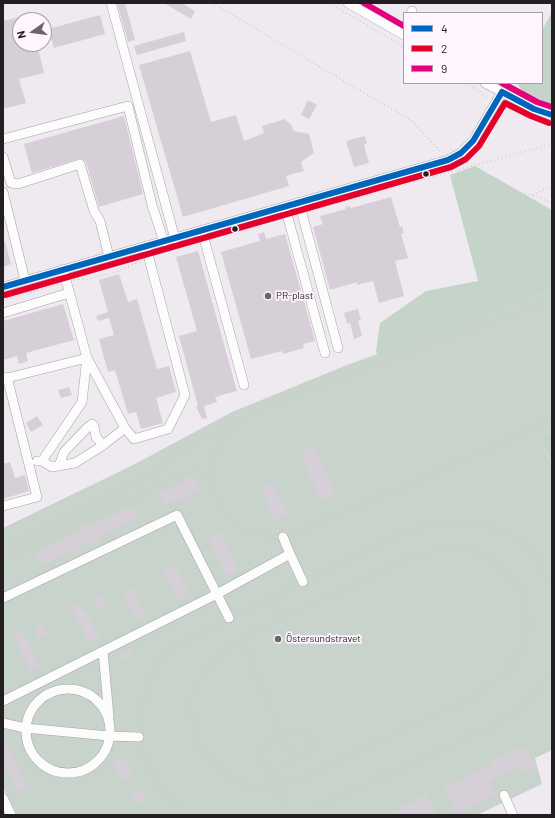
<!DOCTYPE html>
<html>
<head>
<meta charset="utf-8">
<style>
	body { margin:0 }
	#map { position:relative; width:555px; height:818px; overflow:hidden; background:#efeaef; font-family:Barlow,sans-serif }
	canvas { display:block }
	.frame { position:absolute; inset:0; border:4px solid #221e22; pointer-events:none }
	.legend { position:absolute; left:403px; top:12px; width:140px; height:72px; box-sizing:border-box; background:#fef5ff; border:1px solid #a69fa7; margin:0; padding:5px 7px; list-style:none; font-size:12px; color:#221e22 }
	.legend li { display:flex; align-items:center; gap:8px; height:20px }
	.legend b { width:20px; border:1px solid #a69fa7 }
	.north { position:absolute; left:12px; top:12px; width:40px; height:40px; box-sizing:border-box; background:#fef5ff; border:1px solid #a69fa7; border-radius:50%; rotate:256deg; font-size:11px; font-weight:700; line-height:16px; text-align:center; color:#221e22 }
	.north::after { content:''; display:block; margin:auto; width:14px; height:18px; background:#6a656a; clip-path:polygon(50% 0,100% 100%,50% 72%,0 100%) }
</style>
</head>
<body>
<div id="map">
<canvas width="555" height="818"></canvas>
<div class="frame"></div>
<ul class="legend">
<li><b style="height:5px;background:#0065bd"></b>4</li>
<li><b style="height:5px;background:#e4002b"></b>2</li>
<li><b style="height:5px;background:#e5007d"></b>9</li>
</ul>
<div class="north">N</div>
</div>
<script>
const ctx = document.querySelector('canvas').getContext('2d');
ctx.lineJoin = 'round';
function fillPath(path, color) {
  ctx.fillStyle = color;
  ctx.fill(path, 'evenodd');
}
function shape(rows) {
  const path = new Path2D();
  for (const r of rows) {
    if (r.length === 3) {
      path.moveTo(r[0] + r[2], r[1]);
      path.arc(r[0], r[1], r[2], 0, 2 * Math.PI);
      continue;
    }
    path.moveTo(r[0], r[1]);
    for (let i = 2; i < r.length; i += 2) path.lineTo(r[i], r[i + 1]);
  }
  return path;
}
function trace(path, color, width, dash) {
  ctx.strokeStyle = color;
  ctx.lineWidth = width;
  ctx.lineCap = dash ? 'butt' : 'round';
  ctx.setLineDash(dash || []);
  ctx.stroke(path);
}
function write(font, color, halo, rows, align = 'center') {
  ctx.font = font + ' Barlow,sans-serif';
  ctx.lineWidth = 3.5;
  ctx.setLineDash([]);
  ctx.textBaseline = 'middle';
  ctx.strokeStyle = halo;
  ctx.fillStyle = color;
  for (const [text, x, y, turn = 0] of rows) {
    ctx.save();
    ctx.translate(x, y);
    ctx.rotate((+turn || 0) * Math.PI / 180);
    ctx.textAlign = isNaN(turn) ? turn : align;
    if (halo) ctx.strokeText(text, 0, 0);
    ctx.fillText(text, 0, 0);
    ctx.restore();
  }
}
const green = shape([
	[552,290,552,431,539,437,552,465,552,750,535,758,542,784,477,815,17,815,3,787,3,528,133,465,232,412,347,365]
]);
const forest = shape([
	[552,12,552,105,524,93,517,83,542,83,542,30],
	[475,166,552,210,552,290,377,355,376,351,380,323,426,291,478,281,450,175],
	[552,431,552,464,539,437]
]);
const building = shape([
	[117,3,125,3,135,40,128,42],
	[164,3,181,3,195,11,191,19],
	[100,15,105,34,54,48,48,29],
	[20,17,20,44,37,44,44,73,19,79,26,103,3,109,3,21],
	[184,32,186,41,137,55,134,46],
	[190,51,211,122,236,115,244,141,264,133,262,126,285,119,292,126,293,131,309,134,314,153,301,162,304,171,286,176,289,186,183,217,139,65],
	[308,100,317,105,309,119,301,115],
	[124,116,143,194,99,207,86,162,81,158,32,173,24,144],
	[365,136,367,144,364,145,369,163,354,167,346,141],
	[391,197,400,227,402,226,404,233,401,234,408,258,395,261,404,296,379,303,373,281,357,285,357,282,330,290,313,227,323,224,320,216,346,209,345,207,350,206,351,208],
	[264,232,266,239,285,234,315,341,303,344,304,348,283,354,282,351,251,359,221,252,260,241,258,234],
	[5,241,11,264,3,267,3,242],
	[198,251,237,391,215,397,217,402,204,406,207,418,202,419,196,407,198,406,179,336,197,331,176,257],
	[119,274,128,302,137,299,157,369,169,366,176,392,156,398,163,423,141,429,136,412,128,414,115,370,108,372,99,339,114,335,109,318,98,321,96,316,108,312,99,280],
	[63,304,74,340,26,353,28,361,19,364,17,356,3,360,3,321],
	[358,309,361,320,358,321,362,336,354,339,350,323,347,324,344,313],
	[69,387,72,395,61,398,58,390],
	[37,416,43,425,31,432,26,423],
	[313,446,335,494,321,500,300,453],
	[10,462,15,478,25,475,29,491,3,499,3,464],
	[194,476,200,488,186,495,188,498,180,502,178,499,165,505,159,493],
	[273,484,289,515,275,521,262,489],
	[132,506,138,518,99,537,101,540,92,545,90,541,79,546,81,550,71,555,69,551,41,565,35,553,84,529,83,526,91,522,93,525],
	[220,532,238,570,227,575,208,537],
	[175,565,189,594,177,600,163,571],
	[132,588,145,615,136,620,122,592],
	[102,595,107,605,99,609,93,600],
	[79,602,83,611,85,610,99,638,89,642,71,606],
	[43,624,48,633,39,638,35,628],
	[20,631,25,640,27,639,40,666,31,671,13,634],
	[129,648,133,657,123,659,120,653],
	[3,735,28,786,17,791,5,768,3,769],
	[524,746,536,767,524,773,520,766,493,779,494,780,490,782,496,795,456,814,444,787,493,763,492,761],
	[124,757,133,776,122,781,113,762],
	[140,790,145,800,137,804,132,793],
	[426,795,436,815,386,815]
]);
const path = shape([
	[212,3,412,121,442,153],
	[329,3,404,47],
	[466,83,482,93,488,100],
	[501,109,511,109,535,121,552,125],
	[452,165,456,170,476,181,538,197,552,203],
	[532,195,552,186],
	[309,211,552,144],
	[211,239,281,219],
	[156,254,198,242],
	[74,280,87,279,116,272,141,261],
	[3,300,59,284],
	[248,413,225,433,216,451,211,467,211,483,216,497,225,513,239,528,256,535,275,537],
	[290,535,406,486,552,420],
	[452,546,476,550,488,556,508,572,519,587,525,605,528,622,526,634,522,650,504,675,470,698,290,783,275,787,244,784,230,778,209,760,196,739,191,714,191,699,204,669,215,658,242,639,280,619,411,558,452,546],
	[3,548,148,476,211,430,251,411,552,299],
	[3,561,178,475,195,472,202,475,211,483],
	[309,579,411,530,433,523,452,521,473,522,509,534,520,542,533,555,546,573,552,587],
	[269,598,280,619],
	[235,615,297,585],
	[242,640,292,762],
	[139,730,142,704,150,677,158,664,166,654,180,643,221,622],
	[294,731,303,731,310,734,313,743,311,749,306,755,292,762,275,770,268,770,263,765,260,756,264,747,294,731],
	[141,745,144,757,153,777,162,792,174,805,187,815],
	[268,770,289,815],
	[300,815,496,725,531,699,548,676,552,668]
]);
const minor = shape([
	[111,3,175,239],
	[348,3,404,35],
	[411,13,412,11],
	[485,83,534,109,552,115],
	[3,139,128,106,152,205,164,242],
	[3,157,11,183,18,184,80,164,94,211,100,221,109,257],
	[3,192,25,280],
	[299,202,338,348],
	[285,207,325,353],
	[202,231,244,385],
	[63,269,87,358,125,428,134,439,168,429,185,395,146,247],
	[3,287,448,160,461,153,473,141,502,92],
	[3,313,69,293],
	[3,379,87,358,82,402,42,461],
	[37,461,42,461,52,467,75,463,102,446,125,428],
	[59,466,64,452,87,428,92,424,94,426,96,437,103,445],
	[3,506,37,497,7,377],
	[283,537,290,554],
	[3,598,177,515,229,618],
	[103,651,109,717],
	[68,731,42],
	[3,701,217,594,290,554,303,582],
	[3,723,25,728,109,736,139,737],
	[504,795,513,815],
	[3,798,11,815]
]);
const bus1 = shape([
	[502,92,534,109,552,115],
	[3,287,448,160,461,153,473,141,502,92]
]);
const bus2 = shape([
	[5,295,451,167,466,159,479,146,505,103,531,116,549,123]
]);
const bus3 = shape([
	[364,3,404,26],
	[502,83,537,102,552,107]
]);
const markers = [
	[426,174,3.5,"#221e22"],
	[235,229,3.5,"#221e22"],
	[268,296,4,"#6a656a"],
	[278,639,4,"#6a656a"]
];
const poiNames = [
	["PR-plast",276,296],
	["Östersundstravet",286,639]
];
fillPath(green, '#c8d4cb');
fillPath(forest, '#c4d4c8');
fillPath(building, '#d7cfd7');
trace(minor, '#a5a1a5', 10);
trace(path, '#cccbcc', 1.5, [1, 3]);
trace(minor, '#fdfcfd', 9);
trace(bus1, '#0065bd', 6);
trace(bus2, '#e4002b', 6);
trace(bus3, '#e5007d', 6);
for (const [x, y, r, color] of markers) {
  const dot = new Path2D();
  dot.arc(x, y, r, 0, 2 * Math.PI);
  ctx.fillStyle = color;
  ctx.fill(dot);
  trace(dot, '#fef5ff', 1.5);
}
write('10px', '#221e22', '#fef5ff', poiNames, 'left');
</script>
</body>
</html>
